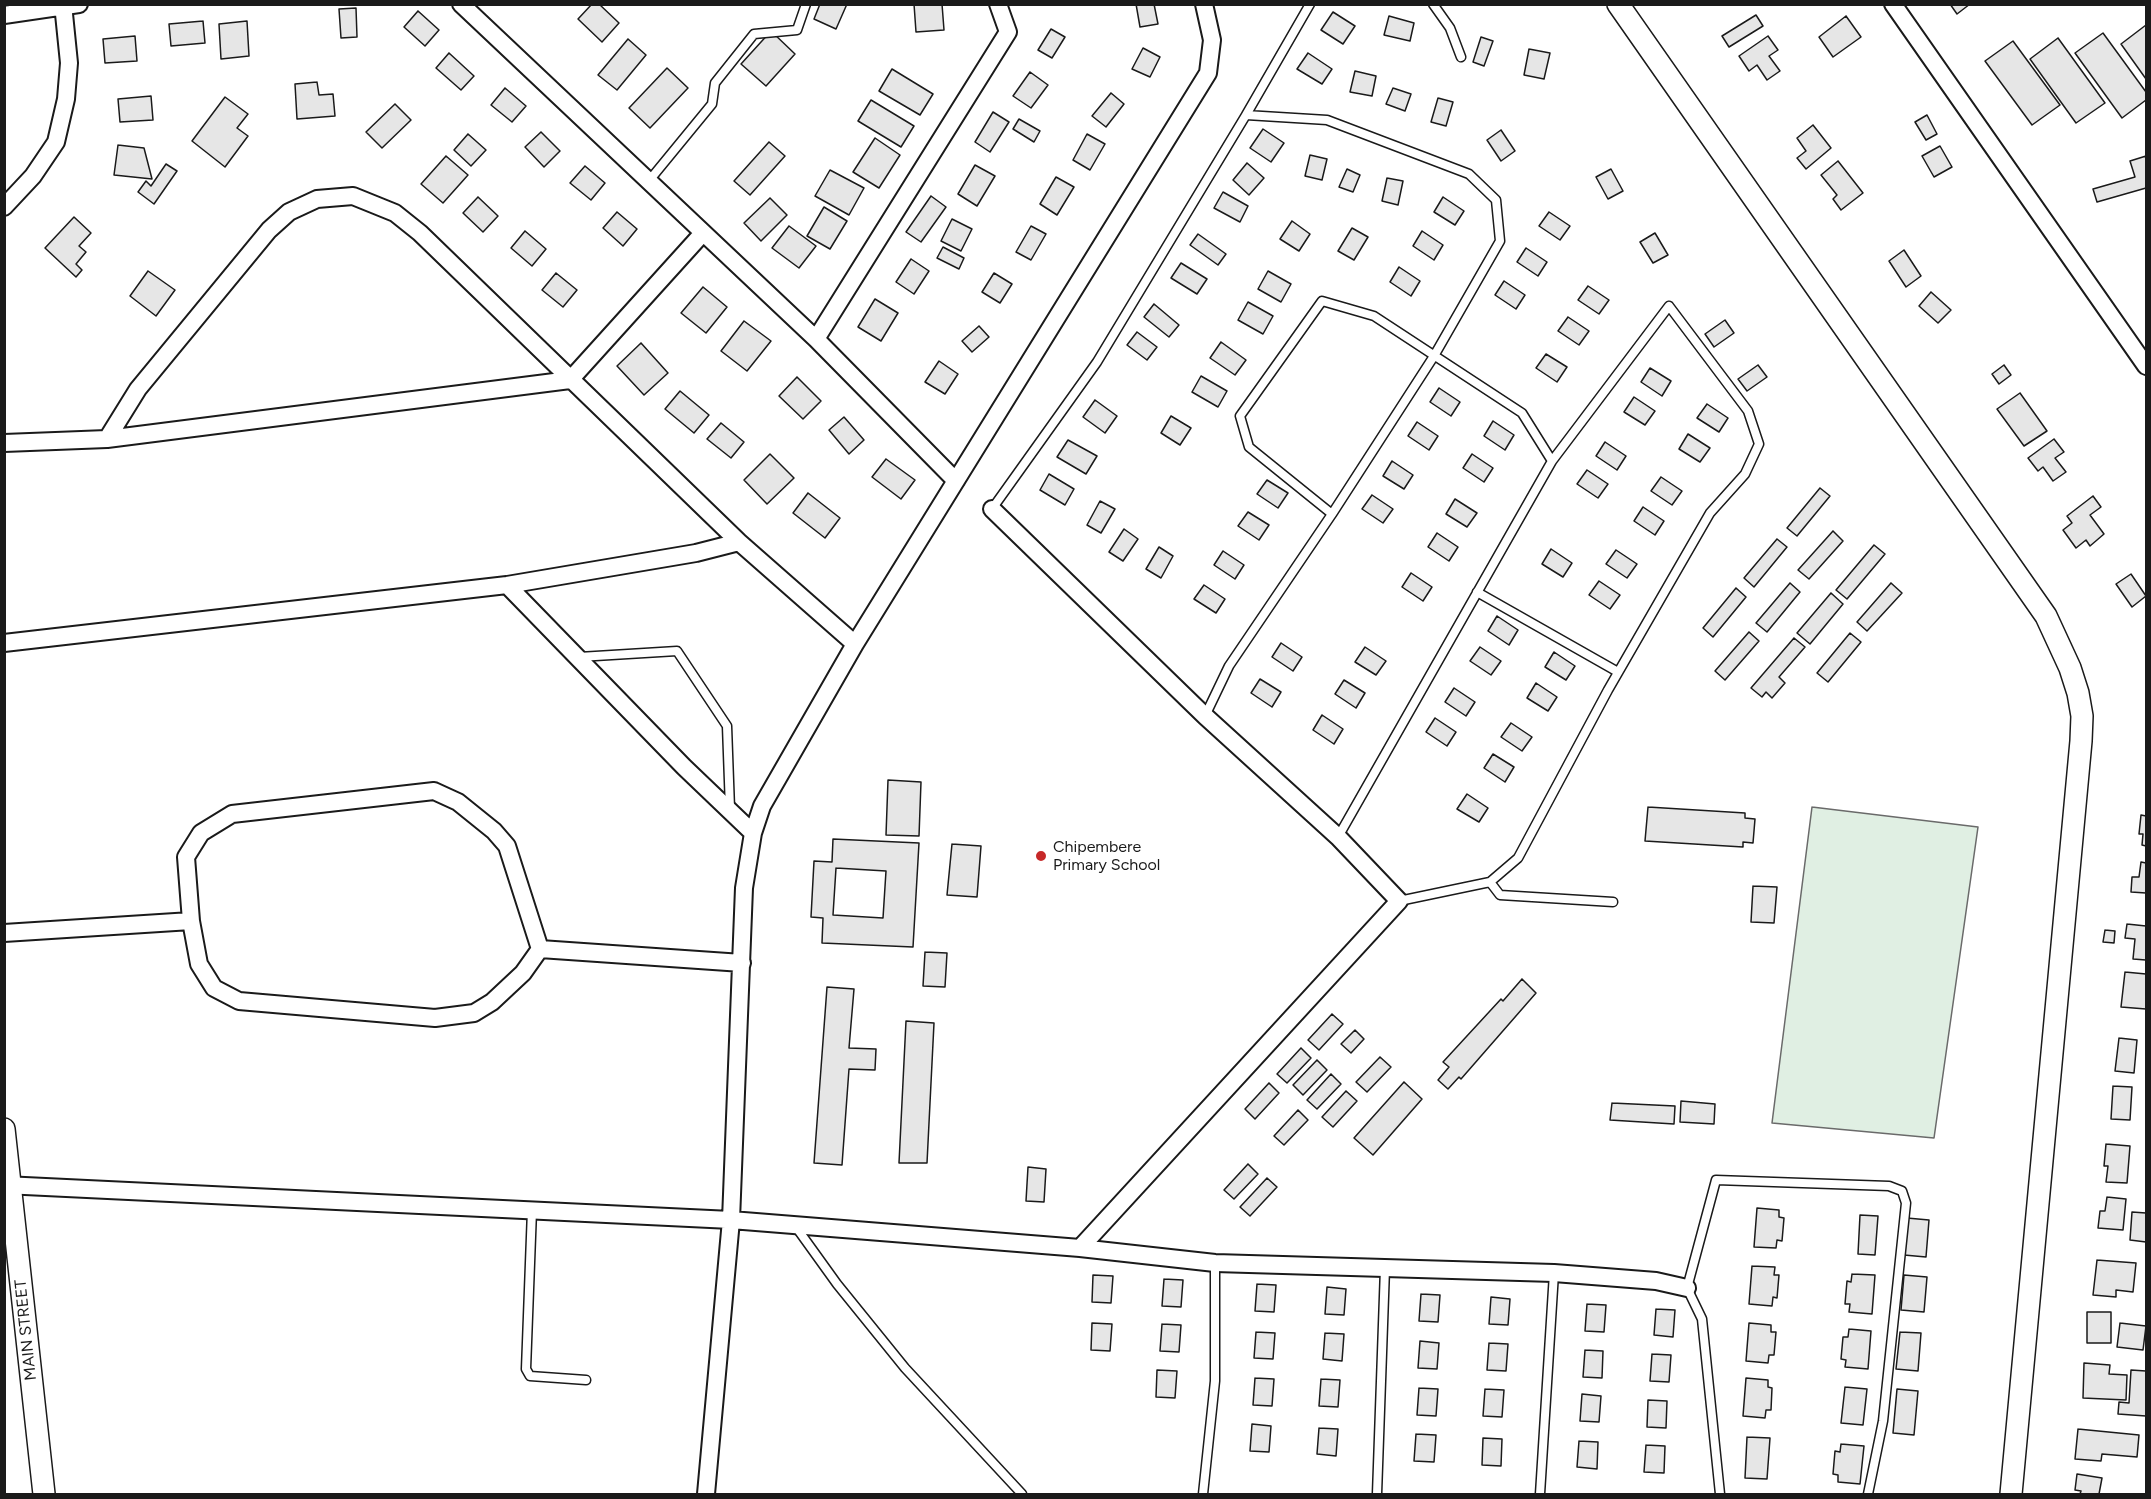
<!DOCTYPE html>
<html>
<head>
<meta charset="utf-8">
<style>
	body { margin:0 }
	#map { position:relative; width:2151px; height:1499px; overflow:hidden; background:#fff; font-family:Figtree,sans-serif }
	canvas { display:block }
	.frame { position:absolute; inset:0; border:6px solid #1a1a1a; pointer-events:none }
</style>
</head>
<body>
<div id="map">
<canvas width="2151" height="1499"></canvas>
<div class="frame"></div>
</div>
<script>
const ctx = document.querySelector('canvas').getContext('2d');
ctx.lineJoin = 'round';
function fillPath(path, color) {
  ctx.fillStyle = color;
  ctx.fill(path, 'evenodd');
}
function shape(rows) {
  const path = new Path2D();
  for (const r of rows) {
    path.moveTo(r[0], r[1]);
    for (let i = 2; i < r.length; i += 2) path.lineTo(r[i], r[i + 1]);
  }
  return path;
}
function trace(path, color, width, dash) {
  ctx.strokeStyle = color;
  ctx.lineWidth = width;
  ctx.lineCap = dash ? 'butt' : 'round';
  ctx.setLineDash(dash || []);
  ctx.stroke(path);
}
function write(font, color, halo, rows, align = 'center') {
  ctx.font = font + ' Figtree,sans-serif';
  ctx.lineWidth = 4.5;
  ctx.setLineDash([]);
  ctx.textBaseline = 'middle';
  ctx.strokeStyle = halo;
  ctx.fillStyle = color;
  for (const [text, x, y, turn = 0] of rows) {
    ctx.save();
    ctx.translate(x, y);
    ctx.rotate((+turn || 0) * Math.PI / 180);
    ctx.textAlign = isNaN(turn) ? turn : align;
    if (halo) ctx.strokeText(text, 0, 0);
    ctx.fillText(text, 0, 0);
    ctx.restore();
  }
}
const green = shape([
	[1812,807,1978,827,1934,1138,1772,1123,1812,807]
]);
const building = shape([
	[592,4,599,4,619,23,602,42,578,19,592,4],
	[820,4,847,4,836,29,814,19,820,4],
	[914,4,942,4,944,30,916,32,914,4],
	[1136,4,1154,4,1158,24,1140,27,1136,4],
	[1950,4,1970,4,1957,14,1950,4],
	[356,8,357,37,341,38,339,9,356,8],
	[418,11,439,30,425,46,404,27,418,11],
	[1333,12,1355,26,1343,44,1321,30,1333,12],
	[1756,15,1763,26,1729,47,1722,36,1756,15],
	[1389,16,1414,23,1410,41,1384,35,1389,16],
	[1846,16,1861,37,1833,57,1819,37,1846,16],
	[203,21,205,43,171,46,169,24,203,21],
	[247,21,249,56,221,59,219,24,247,21],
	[2146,25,2146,79,2121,44,2146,25],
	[1051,29,1065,37,1052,58,1038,50,1051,29],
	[771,31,795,54,766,86,741,64,771,31],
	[2103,33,2146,92,2146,100,2122,118,2075,53,2103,33],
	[135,36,137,61,105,63,103,39,135,36],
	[1768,36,1778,50,1769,56,1780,71,1767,80,1757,65,1749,71,1739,56,1768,36],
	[1481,37,1493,41,1484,66,1473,62,1481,37],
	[2058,38,2105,103,2076,123,2030,59,2058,38],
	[628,39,646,55,617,90,598,75,628,39],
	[2013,41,2060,105,2032,125,1985,61,2013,41],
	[1143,48,1160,57,1150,77,1132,69,1143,48],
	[1529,49,1550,53,1544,79,1524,75,1529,49],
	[449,53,474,76,461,90,436,68,449,53],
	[1308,53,1332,69,1322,84,1297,69,1308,53],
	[667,68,688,88,650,128,629,108,667,68],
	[892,69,933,94,920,115,879,91,892,69],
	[1355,71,1376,76,1372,96,1350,92,1355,71],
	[1030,72,1048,85,1031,108,1013,96,1030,72],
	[317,82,319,95,333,94,335,116,297,119,295,84,317,82],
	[505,88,526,106,512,122,491,105,505,88],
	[1393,88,1411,94,1405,111,1386,104,1393,88],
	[1111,93,1124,104,1106,127,1092,116,1111,93],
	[151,96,153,120,120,122,118,99,151,96],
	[225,97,248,114,237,128,248,136,225,167,192,141,225,97],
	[1438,98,1453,102,1446,126,1431,122,1438,98],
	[871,100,914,126,901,147,858,121,871,100],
	[395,104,411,120,382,148,366,132,395,104],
	[993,112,1009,122,990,152,975,142,993,112],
	[1927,115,1937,134,1926,140,1915,122,1927,115],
	[1019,119,1040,131,1034,142,1013,129,1019,119],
	[1813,125,1831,148,1806,169,1797,158,1806,151,1797,138,1813,125],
	[1263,129,1284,143,1271,162,1250,148,1263,129],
	[1501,130,1515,151,1501,161,1487,140,1501,130],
	[541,132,560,151,544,167,525,147,541,132],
	[468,134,486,150,471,166,454,150,468,134],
	[1087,134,1105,144,1090,170,1073,160,1087,134],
	[875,138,900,155,879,188,853,172,875,138],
	[769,142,785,156,750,195,734,181,769,142],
	[118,145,144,148,152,179,114,175,118,145],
	[1940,146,1952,167,1934,177,1922,156,1940,146],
	[1310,155,1327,159,1322,180,1305,176,1310,155],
	[446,156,468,175,443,203,421,184,446,156],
	[2146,156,2146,188,2097,202,2093,189,2135,177,2130,161,2146,156],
	[1838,161,1863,193,1841,210,1833,199,1837,195,1821,175,1838,161],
	[1247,163,1264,178,1249,195,1233,180,1247,163],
	[166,164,177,171,154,204,138,192,146,181,151,186,166,164],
	[975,165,995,176,977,206,958,194,975,165],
	[585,166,605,183,591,200,570,183,585,166],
	[1347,169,1360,175,1353,192,1339,187,1347,169],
	[1611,169,1623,191,1608,199,1596,177,1611,169],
	[830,170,864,188,849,215,815,196,830,170],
	[1056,177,1074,187,1057,215,1040,204,1056,177],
	[1387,178,1403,181,1398,205,1382,201,1387,178],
	[1223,192,1248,206,1240,222,1214,208,1223,192],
	[931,196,946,207,921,242,906,232,931,196],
	[478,197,498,216,483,232,463,213,478,197],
	[1443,197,1464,211,1455,225,1434,212,1443,197],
	[770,198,787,215,761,241,744,223,770,198],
	[824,207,847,221,830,249,807,236,824,207],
	[617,212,637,229,623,246,603,228,617,212],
	[1549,212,1570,226,1560,240,1539,226,1549,212],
	[74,217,91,233,79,246,86,252,76,264,82,270,76,277,45,248,74,217],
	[952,219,972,229,961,251,941,241,952,219],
	[1292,221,1310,234,1299,251,1280,239,1292,221],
	[789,226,816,246,799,268,772,248,789,226],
	[1031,226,1046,234,1031,260,1016,252,1031,226],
	[1352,228,1368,237,1354,260,1338,251,1352,228],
	[525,231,546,249,532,266,511,248,525,231],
	[1422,231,1443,245,1434,260,1413,246,1422,231],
	[1655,233,1668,255,1653,263,1640,242,1655,233],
	[1198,234,1226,254,1218,265,1190,245,1198,234],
	[943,247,964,258,959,269,937,258,943,247],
	[1526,248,1547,262,1538,276,1517,262,1526,248],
	[1904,250,1921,276,1906,287,1889,261,1904,250],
	[911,259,929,271,914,294,896,282,911,259],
	[1181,263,1207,279,1197,294,1171,278,1181,263],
	[1399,267,1420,281,1411,296,1390,282,1399,267],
	[148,271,175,290,156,316,130,296,148,271],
	[1268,271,1291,284,1281,302,1258,289,1268,271],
	[556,273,577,290,563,307,542,290,556,273],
	[994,273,1012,284,1000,303,982,292,994,273],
	[1504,281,1525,295,1516,309,1495,295,1504,281],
	[1588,286,1609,300,1599,314,1578,300,1588,286],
	[703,287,727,307,706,333,681,313,703,287],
	[1931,292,1951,310,1938,323,1919,306,1931,292],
	[875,299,898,313,881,341,858,327,875,299],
	[1248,302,1273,316,1263,334,1238,320,1248,302],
	[1154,304,1179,325,1169,337,1144,317,1154,304],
	[1568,317,1589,331,1579,345,1558,331,1568,317],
	[1725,320,1734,333,1714,347,1705,334,1725,320],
	[744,321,771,341,747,371,721,351,744,321],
	[979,326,989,337,972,352,962,341,979,326],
	[1137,332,1157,347,1147,360,1127,345,1137,332],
	[1221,342,1246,360,1235,375,1210,358,1221,342],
	[641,343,668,373,644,395,617,366,641,343],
	[1546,354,1567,367,1557,382,1536,368,1546,354],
	[939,361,958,374,945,394,925,382,939,361],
	[1758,365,1767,377,1747,391,1738,379,1758,365],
	[2004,365,2011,375,1999,384,1992,374,2004,365],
	[1650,368,1671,381,1662,396,1641,382,1650,368],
	[1201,376,1227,391,1218,407,1192,392,1201,376],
	[797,377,821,401,803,419,779,396,797,377],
	[1439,388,1460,402,1451,416,1430,402,1439,388],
	[680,391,709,415,694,433,665,409,680,391],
	[2020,393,2047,431,2024,446,1997,409,2020,393],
	[1634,397,1655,411,1645,425,1624,412,1634,397],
	[1095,400,1117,416,1105,433,1083,417,1095,400],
	[1707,404,1728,418,1719,432,1697,418,1707,404],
	[1171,416,1191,428,1180,445,1161,433,1171,416],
	[844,417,864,440,849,454,829,430,844,417],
	[1493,421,1514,435,1505,450,1484,436,1493,421],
	[1417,422,1438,436,1429,450,1408,436,1417,422],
	[721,423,744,442,731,458,707,439,721,423],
	[1688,434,1710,448,1700,462,1679,449,1688,434],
	[2054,439,2064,452,2055,458,2066,472,2053,481,2043,467,2038,471,2028,458,2054,439],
	[1068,440,1097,456,1086,474,1057,457,1068,440],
	[1605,442,1626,456,1617,470,1596,456,1605,442],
	[770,454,794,478,767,504,744,480,770,454],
	[1472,454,1493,468,1484,482,1463,468,1472,454],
	[886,459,915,480,901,499,872,477,886,459],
	[1392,461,1413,475,1404,489,1383,476,1392,461],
	[1587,470,1608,484,1598,498,1577,484,1587,470],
	[1049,474,1074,489,1065,505,1040,490,1049,474],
	[1661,477,1682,491,1672,505,1651,491,1661,477],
	[1267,480,1288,493,1278,508,1257,494,1267,480],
	[1820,488,1830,496,1797,536,1787,528,1820,488],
	[808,493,840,518,825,538,793,513,808,493],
	[1372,495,1393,509,1383,523,1362,509,1372,495],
	[2093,496,2101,507,2090,515,2104,534,2090,546,2086,540,2076,548,2063,530,2072,523,2067,516,2093,496],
	[1455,499,1477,513,1467,527,1446,514,1455,499],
	[1100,501,1115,509,1101,533,1087,525,1100,501],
	[1643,507,1664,521,1655,535,1634,521,1643,507],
	[1248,512,1269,525,1259,540,1238,526,1248,512],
	[1124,529,1138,539,1123,561,1109,552,1124,529],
	[1833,531,1843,541,1809,579,1798,570,1833,531],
	[1437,533,1458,547,1449,561,1428,547,1437,533],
	[1777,539,1787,547,1754,587,1744,578,1777,539],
	[1874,545,1885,554,1847,599,1836,590,1874,545],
	[1159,547,1173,556,1161,578,1146,569,1159,547],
	[1551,549,1572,563,1563,577,1542,564,1551,549],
	[1616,550,1637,564,1627,578,1606,564,1616,550],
	[1223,551,1244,565,1235,579,1214,565,1223,551],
	[1411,573,1432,587,1423,601,1402,587,1411,573],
	[2131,574,2146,596,2132,607,2116,584,2131,574],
	[1599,581,1620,595,1610,609,1589,595,1599,581],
	[1790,583,1800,592,1767,632,1756,623,1790,583],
	[1891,583,1902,593,1867,631,1857,622,1891,583],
	[1204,585,1225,599,1216,613,1194,599,1204,585],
	[1736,588,1746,597,1713,637,1703,628,1736,588],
	[1831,593,1843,604,1810,644,1797,633,1831,593],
	[1497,616,1518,630,1509,645,1488,631,1497,616],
	[1749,632,1759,641,1725,680,1715,671,1749,632],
	[1850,633,1861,642,1828,682,1817,673,1850,633],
	[1794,638,1805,647,1779,677,1785,683,1772,698,1766,692,1762,697,1751,688,1794,638],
	[1281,643,1302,657,1293,671,1272,657,1281,643],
	[1365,647,1386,661,1376,675,1355,662,1365,647],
	[1480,647,1501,661,1491,675,1470,661,1480,647],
	[1554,652,1575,666,1566,680,1545,667,1554,652],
	[1260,679,1281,692,1272,707,1251,693,1260,679],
	[1344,680,1365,693,1356,708,1335,694,1344,680],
	[1536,683,1557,697,1548,711,1527,698,1536,683],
	[1454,688,1475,702,1466,716,1445,702,1454,688],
	[1322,715,1343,729,1334,744,1313,730,1322,715],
	[1435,718,1456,732,1447,746,1426,732,1435,718],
	[1511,723,1532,737,1522,751,1501,737,1511,723],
	[1493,754,1514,767,1505,782,1484,768,1493,754],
	[888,780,921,782,919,836,886,835,888,780],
	[1467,794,1488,808,1479,822,1457,809,1467,794],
	[1648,807,1745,813,1745,818,1755,819,1753,843,1743,842,1743,847,1645,841,1648,807],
	[2141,815,2146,816,2146,846,2142,845,2143,834,2139,834,2141,815],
	[833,839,919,843,913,947,822,943,823,918,811,917,814,861,832,862,833,839],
	[836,868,886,871,883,918,833,915,836,868],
	[952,844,981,846,977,897,947,895,952,844],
	[2141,862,2146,863,2146,893,2131,892,2132,877,2139,877,2141,862],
	[1753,886,1777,887,1774,923,1751,922,1753,886],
	[2127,924,2146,926,2146,960,2133,959,2135,939,2125,938,2127,924],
	[2105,930,2115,931,2114,943,2103,942,2105,930],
	[925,952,947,953,945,987,923,986,925,952],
	[2125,972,2146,974,2146,1009,2121,1007,2125,972],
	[1522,979,1536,993,1461,1079,1459,1077,1448,1089,1438,1080,1449,1067,1443,1062,1501,999,1503,1001,1522,979],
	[827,987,854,989,849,1048,876,1049,875,1070,849,1069,842,1165,814,1163,827,987],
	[1332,1014,1343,1024,1319,1050,1308,1040,1332,1014],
	[906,1021,934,1023,927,1163,899,1163,906,1021],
	[1355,1030,1364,1039,1351,1053,1341,1044,1355,1030],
	[2119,1038,2137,1040,2134,1073,2115,1071,2119,1038],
	[1301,1048,1311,1058,1287,1083,1277,1074,1301,1048],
	[1380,1057,1391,1067,1367,1092,1356,1082,1380,1057],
	[1317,1060,1327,1070,1303,1095,1293,1085,1317,1060],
	[1331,1074,1341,1084,1317,1109,1307,1100,1331,1074],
	[1404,1082,1422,1099,1373,1155,1354,1138,1404,1082],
	[1269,1083,1279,1093,1255,1119,1245,1109,1269,1083],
	[2113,1086,2132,1087,2130,1120,2111,1119,2113,1086],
	[1346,1091,1357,1101,1333,1127,1322,1117,1346,1091],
	[1681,1101,1715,1104,1714,1124,1680,1122,1681,1101],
	[1612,1103,1675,1106,1674,1124,1610,1120,1612,1103],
	[1298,1110,1308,1120,1284,1145,1274,1136,1298,1110],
	[2106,1144,2130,1146,2127,1183,2106,1182,2108,1166,2104,1166,2106,1144],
	[1248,1164,1258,1174,1234,1199,1224,1190,1248,1164],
	[1028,1167,1046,1169,1044,1202,1026,1201,1028,1167],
	[1267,1178,1277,1187,1250,1216,1240,1207,1267,1178],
	[2107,1197,2126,1199,2123,1230,2098,1228,2100,1211,2105,1211,2107,1197],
	[1757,1208,1779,1210,1779,1217,1784,1218,1782,1241,1777,1240,1776,1248,1754,1247,1757,1208],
	[2132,1212,2146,1213,2146,1242,2130,1240,2132,1212],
	[1860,1215,1878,1216,1875,1255,1858,1254,1860,1215],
	[1907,1218,1929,1220,1926,1257,1904,1255,1907,1218],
	[2097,1260,2136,1263,2133,1292,2116,1290,2116,1297,2093,1295,2097,1260],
	[1752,1266,1775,1267,1774,1275,1779,1275,1777,1298,1773,1297,1772,1306,1749,1304,1752,1266],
	[1852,1274,1875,1275,1872,1314,1849,1312,1850,1304,1845,1304,1847,1281,1851,1282,1852,1274],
	[1093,1275,1113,1276,1111,1303,1092,1302,1093,1275],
	[1904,1275,1927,1277,1924,1312,1901,1310,1904,1275],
	[1164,1279,1183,1280,1181,1307,1162,1306,1164,1279],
	[1257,1284,1276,1285,1274,1312,1255,1311,1257,1284],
	[1327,1287,1346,1289,1344,1315,1325,1314,1327,1287],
	[1421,1294,1440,1295,1438,1322,1419,1321,1421,1294],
	[1491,1297,1510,1299,1508,1325,1489,1324,1491,1297],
	[1587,1304,1606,1305,1604,1332,1585,1331,1587,1304],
	[1656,1309,1675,1310,1673,1337,1654,1335,1656,1309],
	[2087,1312,2111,1312,2111,1343,2087,1343,2087,1312],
	[1092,1323,1112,1324,1110,1351,1091,1350,1092,1323],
	[1749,1323,1771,1325,1771,1332,1776,1332,1774,1355,1769,1355,1768,1363,1746,1361,1749,1323],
	[2120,1323,2146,1326,2143,1350,2117,1347,2120,1323],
	[1162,1324,1181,1325,1179,1352,1160,1351,1162,1324],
	[1849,1329,1871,1331,1868,1369,1845,1367,1846,1360,1841,1359,1843,1337,1848,1337,1849,1329],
	[1256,1332,1275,1333,1273,1359,1254,1358,1256,1332],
	[1900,1332,1921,1333,1918,1371,1896,1369,1900,1332],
	[1325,1333,1344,1334,1342,1361,1323,1359,1325,1333],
	[1420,1341,1439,1343,1437,1369,1418,1368,1420,1341],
	[1489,1343,1508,1344,1506,1371,1487,1370,1489,1343],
	[1585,1350,1603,1351,1602,1378,1583,1377,1585,1350],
	[1652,1354,1671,1355,1669,1382,1650,1381,1652,1354],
	[2084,1363,2110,1365,2109,1374,2127,1375,2126,1400,2083,1398,2084,1363],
	[1157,1370,1177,1371,1175,1398,1156,1397,1157,1370],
	[2131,1370,2146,1371,2146,1416,2118,1414,2119,1402,2129,1403,2131,1370],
	[1255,1378,1274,1379,1272,1406,1253,1405,1255,1378],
	[1746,1378,1768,1380,1768,1387,1772,1388,1771,1410,1766,1410,1765,1418,1743,1416,1746,1378],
	[1321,1379,1340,1380,1338,1407,1319,1406,1321,1379],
	[1845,1387,1867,1389,1863,1425,1841,1423,1845,1387],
	[1419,1388,1438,1389,1436,1416,1417,1415,1419,1388],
	[1485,1389,1504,1390,1502,1417,1483,1416,1485,1389],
	[1897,1389,1918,1391,1914,1435,1893,1433,1897,1389],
	[1582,1394,1601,1396,1599,1422,1580,1421,1582,1394],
	[1648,1400,1667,1401,1666,1428,1647,1427,1648,1400],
	[1252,1424,1271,1426,1269,1452,1250,1451,1252,1424],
	[1319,1428,1338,1429,1336,1456,1317,1454,1319,1428],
	[2078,1429,2139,1435,2137,1457,2102,1454,2101,1461,2075,1459,2078,1429],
	[1416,1434,1436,1435,1434,1462,1414,1461,1416,1434],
	[1747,1437,1770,1438,1767,1479,1745,1478,1747,1437],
	[1483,1438,1502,1439,1501,1466,1482,1465,1483,1438],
	[1579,1441,1598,1442,1597,1469,1577,1467,1579,1441],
	[1841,1444,1864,1446,1860,1484,1838,1482,1838,1475,1833,1474,1835,1451,1840,1452,1841,1444],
	[1646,1445,1665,1446,1664,1473,1644,1472,1646,1445],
	[2077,1474,2102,1478,2099,1494,2080,1494,2081,1491,2075,1490,2077,1474]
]);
const service = shape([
	[1433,4,1450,28,1461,57],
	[1246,115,1310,4],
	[648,182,712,104,715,83,754,34,797,30,806,4],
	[992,509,1097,362,1246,115,1327,120,1469,174,1496,200,1500,241,1434,356,1332,514,1229,666,1205,716],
	[1332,514,1249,447,1240,416,1322,301,1374,316,1522,413,1552,461],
	[1477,592,1618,672],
	[579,657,677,651,727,726,730,809],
	[1338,837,1552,461,1669,306,1748,411,1759,444,1745,474,1710,513,1608,690,1518,858,1490,882,1399,901],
	[1490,882,1500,895,1613,902],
	[532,1210,526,1369,530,1376,586,1380],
	[796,1227,837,1284,905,1368,1022,1494],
	[1203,1494,1215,1381,1215,1263],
	[1377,1494,1385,1268],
	[1540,1494,1554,1273],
	[1720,1494,1702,1319,1687,1288,1716,1180,1889,1186,1902,1191,1906,1203,1883,1421,1868,1494]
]);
const minor = shape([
	[461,4,816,339,956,481],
	[1893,4,2146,366],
	[4,15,79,4],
	[4,207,33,176,56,142,66,99,69,63,63,4],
	[816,339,1008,32,998,4],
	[107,439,138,389,269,230,289,212,317,199,353,196,395,213,420,233,739,542,855,644],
	[4,443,107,439,570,380,702,234],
	[992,509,1205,716,1338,837,1399,901,1080,1248],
	[507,585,684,767,753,833],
	[4,643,507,585,696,553,739,542],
	[434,791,458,802,494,831,507,846,540,949,523,973,492,1002,474,1013,435,1018,239,1001,214,988,199,964,191,921,186,857,201,833,232,814,434,791],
	[4,933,191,921],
	[540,949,742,963],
	[4,1185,731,1220,1080,1248,1215,1263,1554,1273,1656,1281,1687,1288],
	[706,1494,731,1220,744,888,753,833,762,806,855,644,1208,73,1212,40,1204,4]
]);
const tertiary = shape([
	[1618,4,2046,616,2070,668,2078,693,2082,716,2081,741,2011,1494],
	[4,1129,44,1494]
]);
const markers = [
	[1041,856,6,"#c62828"]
];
const poiNames = [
	["Chipembere",1053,847],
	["Primary School",1053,865]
];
const streetNames = [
	["MAIN STREET",26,1330,-96]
];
fillPath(green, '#e0efe3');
trace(green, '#6a6a6a', 1.5);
fillPath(building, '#e6e6e6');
trace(building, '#1a1a1a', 1.5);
trace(service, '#1a1a1a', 11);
trace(minor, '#1a1a1a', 20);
trace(tertiary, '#1a1a1a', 24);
trace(service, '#fff', 8);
trace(minor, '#fff', 16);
trace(tertiary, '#fff', 21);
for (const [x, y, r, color] of markers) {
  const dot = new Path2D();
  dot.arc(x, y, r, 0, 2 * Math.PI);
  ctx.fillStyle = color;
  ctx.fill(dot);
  trace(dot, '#fff', 2);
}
write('16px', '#1a1a1a', '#fff', poiNames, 'left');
write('16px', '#1a1a1a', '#fff', streetNames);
</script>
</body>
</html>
